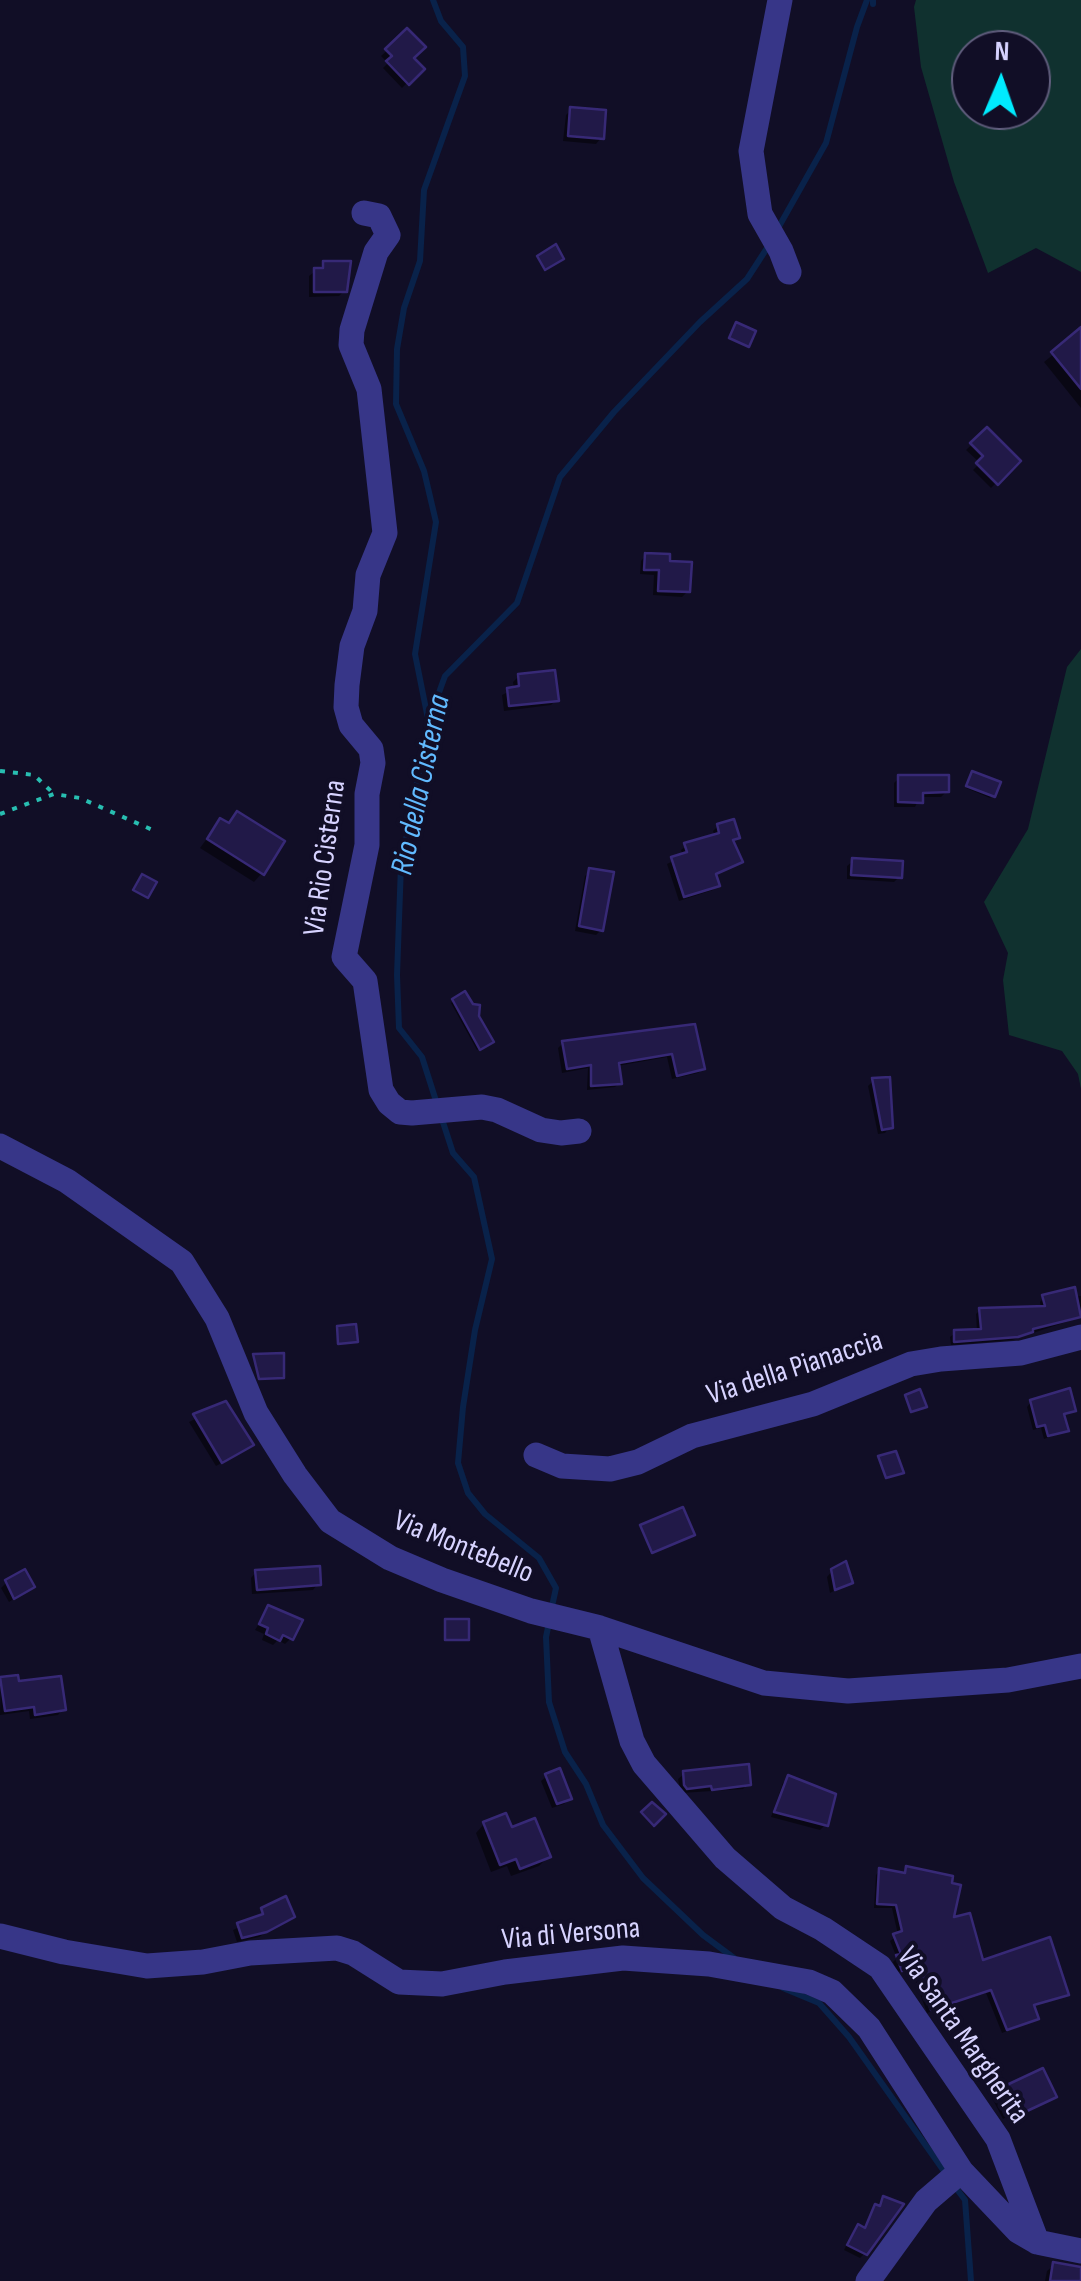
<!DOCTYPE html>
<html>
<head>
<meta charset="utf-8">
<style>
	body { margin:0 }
	#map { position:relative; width:1081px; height:2281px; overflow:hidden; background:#110e26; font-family:"Sofia Sans Condensed",sans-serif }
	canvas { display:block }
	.north { position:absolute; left:951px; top:30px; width:100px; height:100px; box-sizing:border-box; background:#110e26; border:2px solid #605d7d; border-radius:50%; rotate:2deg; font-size:28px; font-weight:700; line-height:40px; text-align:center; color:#d7d3ff }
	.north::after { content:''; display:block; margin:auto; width:35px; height:45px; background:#00ebfe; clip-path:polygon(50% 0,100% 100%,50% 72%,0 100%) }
</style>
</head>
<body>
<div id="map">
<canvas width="1081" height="2281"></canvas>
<div class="north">N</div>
</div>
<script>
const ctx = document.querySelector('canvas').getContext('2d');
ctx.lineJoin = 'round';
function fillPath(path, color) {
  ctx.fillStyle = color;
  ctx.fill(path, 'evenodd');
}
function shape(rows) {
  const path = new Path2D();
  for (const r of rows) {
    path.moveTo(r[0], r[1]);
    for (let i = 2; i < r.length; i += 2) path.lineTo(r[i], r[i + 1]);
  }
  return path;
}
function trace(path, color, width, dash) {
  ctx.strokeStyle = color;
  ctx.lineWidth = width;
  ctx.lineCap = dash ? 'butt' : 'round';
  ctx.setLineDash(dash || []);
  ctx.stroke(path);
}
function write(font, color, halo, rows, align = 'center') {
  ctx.font = font + ' "Sofia Sans Condensed",sans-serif';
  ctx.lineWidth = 8;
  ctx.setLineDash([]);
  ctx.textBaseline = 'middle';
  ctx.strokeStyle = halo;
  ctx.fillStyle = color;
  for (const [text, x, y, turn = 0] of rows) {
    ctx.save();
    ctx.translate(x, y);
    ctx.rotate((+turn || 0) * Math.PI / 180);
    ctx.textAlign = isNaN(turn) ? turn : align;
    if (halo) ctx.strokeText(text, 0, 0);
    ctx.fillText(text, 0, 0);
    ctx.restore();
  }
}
const green = shape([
	[916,0,1081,0,1081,272,1036,248,988,273,954,182,921,67,914,7],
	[1031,50,1031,110,971,110,971,50],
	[1081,649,1081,1089,1078,1074,1062,1051,1009,1035,1003,980,1008,953,984,902,1028,829,1067,667]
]);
const shadow = shape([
	[407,32,411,58,421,69,402,88,383,68,388,63,381,56],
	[571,110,601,138,596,144,563,141,566,115],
	[324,264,344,291,339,296,309,297,309,276],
	[1081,332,1081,408,1044,362],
	[987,430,1018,461,991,488,973,470,980,463,966,450],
	[646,555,667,563,688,591,682,597,653,595,654,575,640,574,641,561],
	[519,676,556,700,551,705,504,711,502,695,514,689,513,682],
	[971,776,992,796,990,798,966,788],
	[899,778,947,791,941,797,920,797,915,807,894,807,894,783],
	[237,814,262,873,254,882,200,848,220,821,227,825],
	[718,826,737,837,732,843,740,861,714,876,717,885,713,890,679,901,667,864,683,856,681,850,686,846,715,836,713,831],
	[853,861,899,877,894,882,847,879,847,866],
	[590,871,601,930,596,935,575,931,585,876],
	[453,1001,489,1043,477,1050,451,1003],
	[693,1026,703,1069,698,1073,672,1079,667,1057,617,1066,620,1083,615,1087,587,1090,588,1068,562,1073,558,1048,563,1043],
	[873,1081,890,1127,885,1133,878,1134,868,1086],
	[1081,1296,1081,1317,1012,1340,951,1345,950,1337,955,1333,977,1331,976,1314,980,1310,1041,1308,1040,1302,1044,1298],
	[1031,1402,1073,1410,1062,1416,1066,1431,1044,1439,1041,1428,1033,1430,1027,1407],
	[225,1404,246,1450,216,1466,189,1422],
	[641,1527,690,1536,650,1553],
	[832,1571,850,1582,830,1593,827,1577],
	[256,1572,318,1584,313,1590,252,1594,251,1578],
	[7,1582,32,1587,9,1602,1,1588],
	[269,1608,291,1638,285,1644,278,1640,273,1645,262,1640,264,1634,255,1630],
	[1,1680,17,1684,63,1709,58,1715,30,1719,29,1711,0,1715],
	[684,1774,748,1784,743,1789,681,1793,678,1779],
	[547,1776,569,1798,564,1804,552,1808,541,1781],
	[788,1778,825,1825,820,1830,771,1817,783,1783],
	[484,1824,510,1831,548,1857,539,1866,511,1876,507,1866,491,1872,476,1833],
	[907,1869,951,1920,981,1964,1066,1994,1032,2007,1036,2018,1032,2022,1002,2033,986,1993,927,2013,911,1969,897,1972,893,1962,897,1958,890,1941,898,1935,892,1908,874,1908,876,1875,880,1870,903,1873],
	[263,1910,292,1916,259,1937,237,1942,233,1930,258,1918],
	[998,2092,1054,2096,1020,2115,1018,2111,1003,2119,992,2098],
	[884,2199,865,2253,860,2258,844,2250,853,2232,858,2227,863,2230,871,2213],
	[1054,2265,1081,2269,1081,2281,1045,2281,1047,2271]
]);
const stream = shape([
	[873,4,873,0],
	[777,230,826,143,857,27,867,0],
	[428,719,415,654,436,522,424,471,396,404,397,349,404,308,420,261,424,190,465,76,463,47,441,21,433,0],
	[437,1104,422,1057,399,1028,397,975,401,865,429,720,445,676,517,603,560,477,614,412,700,322,747,279,769,245],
	[441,1116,453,1153,474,1177,492,1259,475,1330,463,1407,458,1463,468,1493,485,1514,539,1558,556,1588,551,1611],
	[549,1623,546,1637,549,1702,565,1752,586,1784,603,1825,643,1878,703,1935,734,1958],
	[783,1988,819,2003,849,2037,946,2174],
	[953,2184,965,2200,971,2281]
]);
const building = shape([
	[407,28,426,47,414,58,425,69,409,85,386,61,392,56,385,49,407,28],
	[570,107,606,110,604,139,568,136,570,107],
	[556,244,564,259,545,270,537,256,556,244],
	[323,261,351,261,347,292,314,292,314,268,323,268,323,261],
	[736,322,756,331,749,347,729,338,736,322],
	[1081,327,1081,389,1051,352,1081,327],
	[987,427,1021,461,998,485,976,463,983,456,970,443,987,427],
	[645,553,670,554,670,561,692,562,690,592,658,591,659,570,644,570,645,553],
	[555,670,559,701,509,706,507,688,519,686,518,674,555,670],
	[972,771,1001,782,995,797,966,786,972,771],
	[898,775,949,775,949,792,923,793,923,803,898,802,898,775],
	[237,811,285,841,264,875,207,839,220,818,229,823,237,811],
	[734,819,740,838,733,840,743,862,716,874,720,886,684,897,671,857,687,852,684,843,719,833,717,824,734,819],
	[852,858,903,861,902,878,851,875,852,858],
	[589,868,614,872,603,931,579,926,589,868],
	[142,874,157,882,148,898,133,890,142,874],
	[465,991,473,1004,480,1005,479,1016,494,1042,480,1050,452,999,465,991],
	[695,1024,705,1069,677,1076,672,1054,619,1063,622,1084,591,1086,591,1065,567,1069,562,1041,695,1024],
	[890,1077,893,1128,882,1130,872,1078,890,1077],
	[1075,1287,1081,1317,1033,1329,1033,1332,1018,1337,954,1342,954,1330,981,1329,979,1308,1045,1306,1042,1295,1075,1287],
	[356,1324,358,1342,338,1344,337,1326,356,1324],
	[284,1353,284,1378,259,1379,253,1354,284,1353],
	[1070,1388,1076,1411,1064,1414,1069,1431,1048,1436,1045,1425,1037,1427,1030,1400,1070,1388],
	[920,1389,927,1407,911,1412,905,1395,920,1389],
	[226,1401,254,1445,222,1463,193,1414,226,1401],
	[896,1451,904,1473,886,1478,878,1456,896,1451],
	[683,1507,695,1535,652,1553,640,1525,683,1507],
	[846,1561,853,1583,835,1590,831,1569,846,1561],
	[320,1566,321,1585,257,1590,255,1570,320,1566],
	[25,1569,35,1587,14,1599,5,1580,25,1569],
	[268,1605,303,1620,293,1640,283,1635,280,1641,266,1634,268,1628,259,1624,268,1605],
	[445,1619,469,1619,469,1640,445,1640,445,1619],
	[18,1675,19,1681,61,1676,66,1710,35,1715,34,1707,5,1711,0,1677,18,1675],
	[749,1764,751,1785,712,1790,711,1786,687,1789,684,1785,683,1771,749,1764],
	[560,1768,572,1799,557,1804,545,1774,560,1768],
	[788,1775,836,1794,828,1826,774,1812,788,1775],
	[652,1802,666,1814,654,1826,641,1812,652,1802],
	[506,1813,512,1827,535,1818,551,1857,520,1869,516,1859,500,1865,483,1822,506,1813],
	[906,1866,953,1876,952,1883,961,1885,954,1917,970,1913,983,1960,1050,1937,1069,1995,1034,2005,1039,2019,1007,2030,991,1990,931,2010,916,1966,902,1971,896,1955,901,1954,893,1934,902,1931,896,1905,877,1904,879,1868,905,1873,906,1866],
	[286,1896,295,1917,267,1932,242,1938,237,1923,263,1914,261,1908,286,1896],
	[1043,2068,1057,2097,1025,2112,1024,2108,1009,2115,996,2090,1043,2068],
	[883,2196,904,2204,867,2255,847,2245,858,2224,865,2228,875,2204,880,2206,883,2196],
	[1053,2262,1081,2267,1081,2281,1050,2281,1053,2262]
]);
const path = shape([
	[0,771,34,775,53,793],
	[0,814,54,794,80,798,155,831]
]);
const minor = shape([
	[780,0,751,151,760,214,781,251,789,272],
	[364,213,379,216,388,235,376,252,352,330,351,345,369,389,385,533,368,575,365,611,352,646,347,685,346,707,351,725,371,749,373,763,367,794,367,845,344,957,365,981,381,1090,389,1103,400,1112,412,1113,482,1107,497,1110,541,1130,561,1133,579,1131],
	[0,1146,67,1181,182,1262,217,1318,256,1413,295,1475,330,1521,390,1558,442,1580,531,1611,600,1628,764,1683,848,1691,1008,1680,1081,1666],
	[536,1455,562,1466,610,1469,638,1462,692,1436,813,1404,911,1364,941,1359,1021,1353,1081,1337],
	[600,1628,632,1741,644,1764,725,1858,783,1908,823,1929,880,1967,998,2139,1037,2242],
	[0,1936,64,1952,147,1966,203,1962,250,1953,337,1948,353,1953,399,1982,442,1984,505,1972,623,1958,709,1964,809,1982,832,1992,869,2028,961,2171,1018,2231,1037,2242,1081,2251],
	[868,2281,926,2201,961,2171]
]);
const streetNames = [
	["Via Rio Cisterna",326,858,-82],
	["Via della Pianaccia",795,1369,-18],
	["Via Montebello",463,1548,22],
	["Via di Versona",571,1935,-5],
	["Via Santa Margherita",962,2036,55]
];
const waterNames = [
	["Rio della Cisterna",422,785,-78]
];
fillPath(green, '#10312f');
fillPath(shadow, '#0007');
trace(stream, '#09224a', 6);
fillPath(building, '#211948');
trace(building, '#372976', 2.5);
trace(path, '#28beb1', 4, [5, 8]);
trace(minor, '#373688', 25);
write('30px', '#d7d3ff', '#110e26', streetNames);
write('italic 32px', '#61baff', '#110e26', waterNames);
</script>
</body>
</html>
